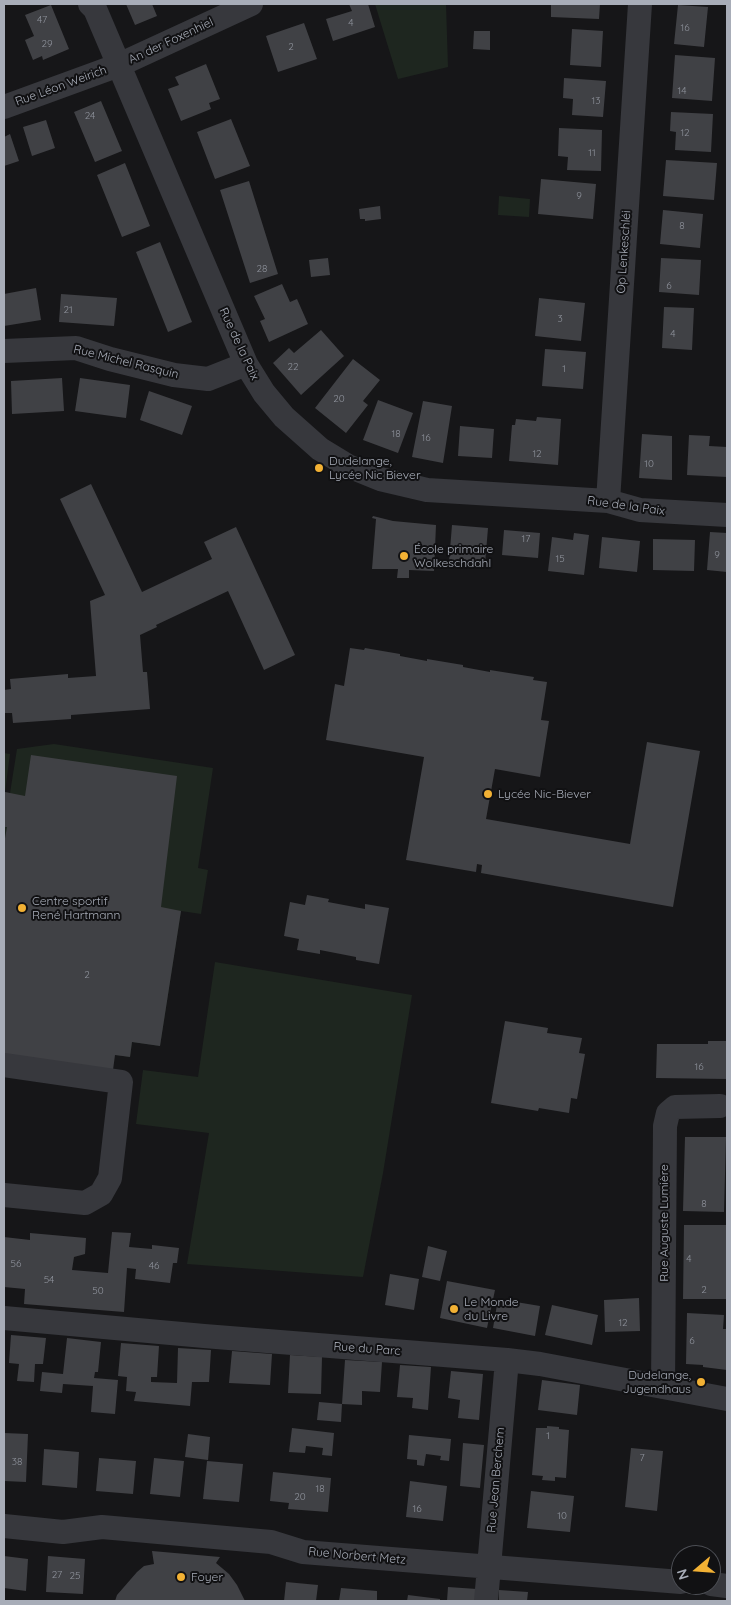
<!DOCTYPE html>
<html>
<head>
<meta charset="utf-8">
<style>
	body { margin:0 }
	#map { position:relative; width:731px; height:1605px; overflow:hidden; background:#161618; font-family:Quicksand,sans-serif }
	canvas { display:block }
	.frame { position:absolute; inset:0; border:5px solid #a8adb8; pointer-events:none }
	.north { position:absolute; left:671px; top:1545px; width:50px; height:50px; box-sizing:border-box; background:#111113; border:1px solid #4d4f55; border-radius:50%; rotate:252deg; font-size:14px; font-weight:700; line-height:20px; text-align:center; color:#a8adb8 }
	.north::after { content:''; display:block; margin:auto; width:18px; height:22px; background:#f2b134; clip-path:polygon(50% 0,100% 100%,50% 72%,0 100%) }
</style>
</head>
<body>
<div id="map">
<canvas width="731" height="1605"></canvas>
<div class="frame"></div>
<div class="north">N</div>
</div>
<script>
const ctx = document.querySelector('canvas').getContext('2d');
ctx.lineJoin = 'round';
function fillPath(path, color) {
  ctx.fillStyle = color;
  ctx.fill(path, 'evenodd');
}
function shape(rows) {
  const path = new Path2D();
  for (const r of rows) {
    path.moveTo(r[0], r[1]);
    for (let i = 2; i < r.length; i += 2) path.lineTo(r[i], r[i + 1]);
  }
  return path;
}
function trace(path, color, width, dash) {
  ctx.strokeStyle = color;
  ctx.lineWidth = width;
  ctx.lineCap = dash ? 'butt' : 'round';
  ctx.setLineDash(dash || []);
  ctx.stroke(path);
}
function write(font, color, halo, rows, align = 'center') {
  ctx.font = font + ' Quicksand,sans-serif';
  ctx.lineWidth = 4;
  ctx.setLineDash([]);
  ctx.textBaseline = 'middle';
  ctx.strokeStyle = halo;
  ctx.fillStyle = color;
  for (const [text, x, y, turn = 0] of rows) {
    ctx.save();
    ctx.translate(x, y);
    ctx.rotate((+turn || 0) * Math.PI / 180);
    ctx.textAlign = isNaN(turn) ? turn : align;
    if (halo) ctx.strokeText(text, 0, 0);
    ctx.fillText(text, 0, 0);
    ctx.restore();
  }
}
const green = shape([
	[375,4,446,4,448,67,398,79],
	[499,196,530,199,529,217,498,215],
	[54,744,213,768,198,868,208,870,201,914,181,911,160,1046,132,1042,130,1057,4,1039,4,753,10,754,5,792,10,793,17,749],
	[215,962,412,995,383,1173,363,1277,187,1264,209,1133,136,1124,143,1070,198,1077]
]);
const building = shape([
	[126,4,152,4,157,16,135,25],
	[349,4,368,4,375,27,333,41,326,19,352,11],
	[551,4,600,4,599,19,551,17],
	[51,5,69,49,43,60,42,56,33,60,25,40,34,36,25,15],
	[678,5,708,7,704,47,674,44],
	[304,23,317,59,278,72,266,36],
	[572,29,603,31,601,67,570,65],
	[474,31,490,31,490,50,473,49],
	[675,55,715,58,712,101,672,98],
	[206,64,220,99,209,103,211,109,181,121,168,89,179,85,175,77],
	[564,78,606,81,603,117,572,115,573,99,563,98],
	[101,101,122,151,95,162,74,112],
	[671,112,713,114,711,152,675,150,676,132,670,131],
	[231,119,250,166,215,179,197,132],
	[46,120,55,148,32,156,23,127],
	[559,128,602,130,601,171,567,170,568,157,558,156],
	[10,134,19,161,4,166,4,137],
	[666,160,717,163,714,200,663,196],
	[125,163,150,226,122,237,97,175],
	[541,179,596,184,593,219,538,214],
	[249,181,278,274,250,283,220,190],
	[380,206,381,219,365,221,365,219,360,219,359,209],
	[663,210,703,214,700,248,660,244],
	[160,242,192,322,168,332,136,252],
	[328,258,330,275,311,277,309,260],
	[661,258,701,260,699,295,659,292],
	[282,284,290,302,297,299,308,324,269,342,260,321,265,319,254,296],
	[36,288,41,320,4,326,4,294],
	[61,294,117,298,114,326,59,322],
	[539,298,585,303,581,341,535,336],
	[664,307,694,308,692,350,662,348],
	[321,330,344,356,301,395,273,363,289,348,294,353],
	[545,349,586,352,583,389,542,386],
	[353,359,380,380,363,401,368,405,346,433,315,408],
	[62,378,64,411,12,414,11,381],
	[80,378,130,385,126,418,75,411],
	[149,391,192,406,182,435,140,420],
	[378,400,413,413,398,453,363,440],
	[423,401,452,406,443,463,412,457],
	[537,417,561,419,558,465,509,461,512,425,515,425,516,419,536,421],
	[460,426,494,429,492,458,458,456],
	[642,434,672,436,672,480,639,478],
	[689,435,710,436,709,446,727,447,727,477,687,475],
	[91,484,142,592,212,559,204,542,236,527,295,655,264,670,228,591,156,625,157,627,140,635,143,672,147,672,150,709,71,715,71,719,13,723,12,713,4,713,4,690,11,689,10,679,68,674,68,678,96,676,90,601,105,595,60,499],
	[373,516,393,521,436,525,434,571,409,570,409,578,397,578,398,569,372,569,376,519,372,518],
	[452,525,488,528,485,564,449,562],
	[504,530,540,533,538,558,502,555],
	[710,532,727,533,727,572,707,570],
	[574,533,589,535,584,575,548,571,552,537,573,540],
	[602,537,640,541,637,572,599,568],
	[653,539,695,540,694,571,653,570],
	[350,648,364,650,365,648,400,654,400,656,427,661,427,659,463,665,463,667,490,672,490,670,534,677,533,680,547,682,541,720,549,721,540,777,495,769,486,819,630,844,647,742,700,751,673,907,481,873,482,865,477,864,476,872,406,860,424,757,326,740,335,684,344,686],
	[31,755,177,776,161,907,181,911,160,1046,132,1042,130,1057,115,1055,113,1070,4,1054,4,844,7,827,4,827,4,802,5,792,25,796],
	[307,895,329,899,328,902,365,909,365,904,389,908,379,964,356,960,356,957,320,950,320,954,297,950,299,939,284,936,290,902,305,905],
	[505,1021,548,1028,547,1033,582,1038,579,1053,585,1054,577,1099,571,1098,569,1113,539,1108,538,1111,491,1103],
	[708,1041,727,1041,727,1079,656,1078,657,1044,708,1044],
	[685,1137,726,1137,724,1212,683,1211],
	[684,1225,727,1225,727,1299,683,1299],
	[112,1232,131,1233,129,1247,152,1249,152,1245,179,1248,177,1263,173,1263,170,1283,135,1279,136,1269,127,1268,124,1312,24,1304,25,1289,4,1287,4,1237,30,1240,30,1233,86,1238,85,1254,74,1257,72,1270,108,1273],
	[428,1246,447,1251,440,1281,422,1277],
	[390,1274,419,1279,414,1310,385,1305],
	[447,1281,495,1290,487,1328,440,1318],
	[639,1298,640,1331,605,1332,604,1300],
	[498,1299,540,1306,535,1336,493,1328],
	[552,1305,598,1315,592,1345,545,1335],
	[687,1313,724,1315,723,1329,727,1329,727,1370,703,1367,703,1365,686,1364],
	[11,1335,46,1338,43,1364,35,1364,34,1382,17,1381,19,1364,9,1363],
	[67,1338,101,1342,98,1372,95,1372,94,1378,118,1380,115,1414,91,1412,93,1386,63,1384,62,1393,40,1391,42,1372,63,1374],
	[121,1343,159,1346,157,1377,151,1377,151,1382,177,1383,178,1348,211,1350,209,1382,192,1382,190,1406,134,1401,136,1392,126,1391,127,1377,118,1376],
	[232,1351,272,1354,270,1385,229,1383],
	[290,1355,322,1357,321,1394,288,1393],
	[345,1360,382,1362,380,1392,362,1391,362,1405,342,1404,341,1422,317,1420,319,1402,342,1404],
	[400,1365,431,1367,428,1410,412,1408,413,1398,397,1397],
	[451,1371,483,1374,479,1420,458,1418,460,1400,448,1398],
	[542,1380,580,1385,577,1415,538,1410],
	[547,1426,559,1427,559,1429,569,1430,566,1478,555,1477,555,1481,542,1480,543,1476,532,1475,536,1428,547,1428],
	[292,1428,334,1433,332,1456,322,1455,323,1448,306,1446,305,1453,289,1452],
	[4,1433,28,1434,26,1482,4,1481],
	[188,1434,210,1437,208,1460,185,1457],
	[409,1435,451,1439,449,1461,440,1460,441,1456,426,1454,424,1466,417,1465,417,1460,407,1459],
	[463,1443,484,1445,480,1488,460,1486],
	[631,1448,663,1451,657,1511,625,1507],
	[44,1449,79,1452,77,1488,42,1485],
	[99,1458,136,1461,133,1494,96,1491],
	[154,1458,184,1461,180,1497,150,1494],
	[207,1461,243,1464,239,1502,203,1499],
	[273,1472,331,1478,328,1512,288,1509,289,1503,270,1501],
	[410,1481,447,1486,443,1521,406,1517],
	[531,1491,574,1496,570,1532,527,1528],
	[152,1551,220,1557,216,1563,229,1574,237,1585,245,1601,115,1601,117,1595,137,1572,144,1566,154,1564],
	[4,1556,28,1559,26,1591,4,1588],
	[48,1556,85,1559,83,1594,46,1592],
	[286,1582,318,1585,316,1601,284,1601],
	[448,1587,477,1589,476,1601,447,1601],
	[341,1588,377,1591,377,1601,339,1601],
	[499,1590,528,1592,527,1601,499,1601],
	[408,1595,440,1599,440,1601,407,1601]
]);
const minor = shape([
	[90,4,95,9,246,364,264,393,284,417,320,449,348,466,380,479,427,490,608,501,640,510,727,515],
	[4,107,119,65,251,4],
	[4,351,76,348,110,359,174,375,208,379,246,364],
	[608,501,640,4],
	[4,1065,121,1082,110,1178,101,1194,85,1203,4,1195],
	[4,1318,204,1336,507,1360,540,1364,727,1399],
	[663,1387,665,1126,668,1113,675,1107,720,1106],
	[4,1526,63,1532,102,1527,271,1542,303,1552,681,1582],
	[711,1584,727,1586],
	[486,1601,507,1360]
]);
const markers = [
	[319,468,5,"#f2b134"],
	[404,556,5,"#f2b134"],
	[488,794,5,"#f2b134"],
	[22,908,5,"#f2b134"],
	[454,1309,5,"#f2b134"],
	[701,1382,5,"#f2b134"],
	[181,1577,5,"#f2b134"]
];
const numberNames = [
	["47",42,20],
	["4",351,23],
	["16",685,28],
	["29",47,44],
	["2",291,47],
	["14",682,91],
	["13",596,101],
	["24",90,116],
	["12",685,133],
	["11",592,153],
	["9",579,196],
	["8",682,226],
	["28",262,269],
	["6",669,286],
	["21",68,310],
	["3",560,319],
	["4",673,334],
	["22",293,367],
	["1",564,369],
	["20",339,399],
	["18",396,434],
	["16",426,438],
	["12",537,454],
	["10",649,464],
	["17",526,539],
	["9",717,555],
	["15",560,559],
	["2",87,975],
	["16",699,1067],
	["8",704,1204],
	["4",689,1259],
	["56",16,1264],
	["46",154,1266],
	["54",49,1280],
	["2",704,1290],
	["50",98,1291],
	["12",623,1323],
	["6",692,1341],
	["1",548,1436],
	["7",642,1458],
	["38",17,1462],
	["18",320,1489],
	["20",300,1497],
	["16",417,1509],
	["10",562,1516],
	["27",57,1575],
	["25",75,1576]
];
const streetNames = [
	["An der Foxenhiel",171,41,-25],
	["Rue Léon Weirich",61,86,-20],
	["Op Lenkeschléi",624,252,-86],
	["Rue de la Paix",239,344,65],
	["Rue Michel Rasquin",126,362,14],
	["Rue de la Paix",626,506,8],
	["Rue Auguste Lumière",664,1223,-90],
	["Rue du Parc",367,1349,4],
	["Rue Jean Berchem",496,1480,-85],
	["Rue Norbert Metz",357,1556,5]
];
const poiNames = [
	["Dudelange,",329,461],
	["Lycée Nic Biever",329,475],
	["École primaire",414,549],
	["Wolkeschdahl",414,563],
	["Lycée Nic-Biever",498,794],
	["Centre sportif",32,901],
	["René Hartmann",32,915],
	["Le Monde",464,1302],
	["du Livre",464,1316],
	["Dudelange,",691,1375,"right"],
	["Jugendhaus",691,1389,"right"],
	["Foyer",191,1577]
];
fillPath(green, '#1e261f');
fillPath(building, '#404145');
trace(minor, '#37383d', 24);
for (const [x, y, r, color] of markers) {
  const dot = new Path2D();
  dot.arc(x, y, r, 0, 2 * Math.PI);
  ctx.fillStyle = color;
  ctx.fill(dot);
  trace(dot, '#111113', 2);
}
write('10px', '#8e929b', null, numberNames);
write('12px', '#a8adb8', '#111113', streetNames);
write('12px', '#a8adb8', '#111113', poiNames, 'left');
</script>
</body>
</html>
